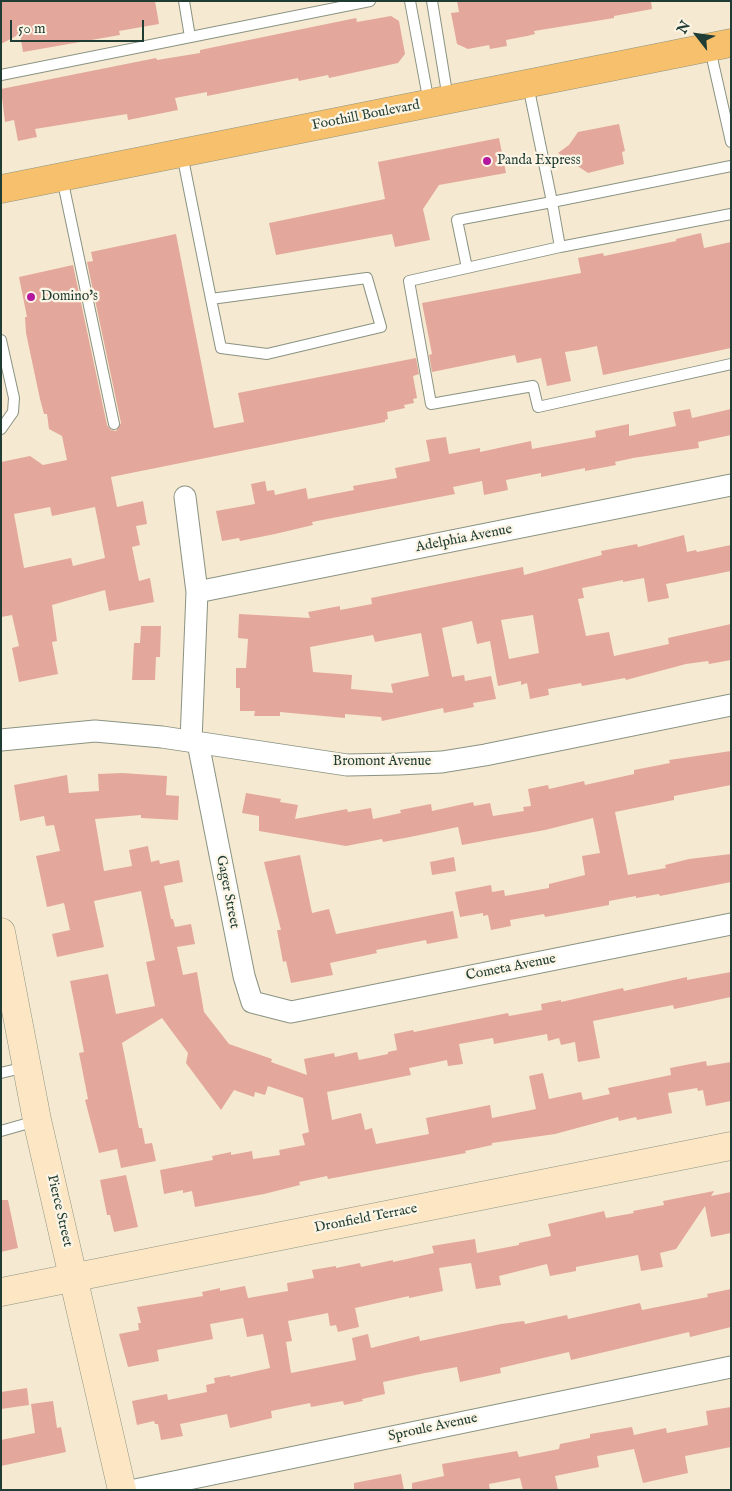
<!DOCTYPE html>
<html>
<head>
<meta charset="utf-8">
<style>
	body { margin:0 }
	#map { position:relative; width:732px; height:1491px; overflow:hidden; background:#f6e9d1; font-family:"IM FELL English",serif }
	canvas { display:block }
	.frame { position:absolute; inset:0; border:2px solid #1f3d34; pointer-events:none }
	.north { position:absolute; left:672px; top:10px; width:50px; height:50px; -webkit-text-stroke:4px #fcf5e5; paint-order:stroke; rotate:300deg; font-size:14px; font-weight:700; line-height:20px; text-align:center; color:#1f3d34 }
	.north::after { content:''; display:block; margin:auto; width:18px; height:22px; background:#1f3d34; clip-path:polygon(50% 0,100% 100%,50% 72%,0 100%) }
	.scale { position:absolute; left:10px; top:20px; width:134px; height:22px; box-sizing:border-box; border:2px solid #1f3d34; border-top:0; padding-left:6px; font-size:15px; line-height:18px; white-space:nowrap; color:#1f3d34; -webkit-text-stroke:4px #fcf5e5; paint-order:stroke }
</style>
</head>
<body>
<div id="map">
<canvas width="732" height="1491"></canvas>
<div class="frame"></div>
<div class="north">N</div>
<div class="scale">50 m</div>
</div>
<script>
const ctx = document.querySelector('canvas').getContext('2d');
ctx.lineJoin = 'round';
function fillPath(path, color) {
  ctx.fillStyle = color;
  ctx.fill(path, 'evenodd');
}
function shape(rows) {
  const path = new Path2D();
  for (const r of rows) {
    path.moveTo(r[0], r[1]);
    for (let i = 2; i < r.length; i += 2) path.lineTo(r[i], r[i + 1]);
  }
  return path;
}
function trace(path, color, width, dash) {
  ctx.strokeStyle = color;
  ctx.lineWidth = width;
  ctx.lineCap = dash ? 'butt' : 'round';
  ctx.setLineDash(dash || []);
  ctx.stroke(path);
}
function write(font, color, halo, rows, align = 'center') {
  ctx.font = font + ' "IM FELL English",serif';
  ctx.lineWidth = 4.5;
  ctx.setLineDash([]);
  ctx.textBaseline = 'middle';
  ctx.strokeStyle = halo;
  ctx.fillStyle = color;
  for (const [text, x, y, turn = 0] of rows) {
    ctx.save();
    ctx.translate(x, y);
    ctx.rotate((+turn || 0) * Math.PI / 180);
    ctx.textAlign = isNaN(turn) ? turn : align;
    if (halo) ctx.strokeText(text, 0, 0);
    ctx.fillText(text, 0, 0);
    ctx.restore();
  }
}
const building = shape([
	[1,1,155,1,159,24,119,31,120,35,23,52,20,34,1,44],
	[457,1,651,1,652,9,614,16,614,18,534,31,535,34,527,36,506,40,507,46,490,49,489,45,468,49,457,44,451,13,459,12],
	[391,16,399,21,405,54,398,63,329,78,328,75,299,81,298,78,207,96,207,92,175,98,178,110,128,120,127,114,35,129,37,137,18,141,14,120,5,122,1,89,156,58,157,60,200,53,200,50,356,18,357,22],
	[619,124,625,151,622,152,624,164,588,173,558,153,569,145,578,132],
	[499,138,506,173,439,185,423,209,430,240,395,247,392,234,276,255,269,223,385,199,378,162],
	[701,233,704,248,731,242,731,348,603,375,597,346,578,350,565,352,571,381,547,386,541,358,517,363,515,355,432,372,429,355,432,354,422,303,581,273,578,258,603,253,604,256,676,241,676,239],
	[176,234,214,428,244,422,238,393,416,358,419,374,413,376,417,398,413,399,414,403,404,405,405,408,387,412,388,419,385,420,385,422,111,477,117,507,143,501,147,524,136,526,140,545,132,547,139,581,150,578,154,602,109,611,105,590,52,605,57,641,52,642,58,674,19,682,12,648,19,646,12,615,1,617,1,462,30,456,43,465,67,460,62,436,49,429,47,414,44,414,40,399,26,333,25,317,27,317,19,277,73,265,107,425,111,430,116,431,121,423,87,262,93,261,91,252],
	[50,507,52,516,95,507,105,558,73,566,71,558,24,568,14,514],
	[690,409,692,418,731,409,731,435,698,442,699,448,633,458,615,462,616,465,585,471,585,468,541,477,541,473,506,480,508,490,484,495,482,481,453,487,455,494,312,522,313,525,275,534,240,541,239,538,222,541,216,511,255,504,251,484,265,481,267,491,274,490,275,495,306,488,308,499,354,490,353,486,397,478,395,468,430,461,426,440,446,437,449,454,480,448,480,452,531,441,532,449,596,437,595,431,629,424,629,436,676,426,673,412],
	[684,535,687,552,696,550,697,552,731,545,731,571,666,584,669,598,648,602,644,578,623,582,623,580,582,588,584,598,578,599,586,636,609,632,614,656,669,644,668,638,731,624,731,660,709,664,708,661,686,664,626,680,625,678,582,686,581,683,548,689,549,695,530,699,527,683,521,685,521,681,498,686,490,641,477,644,472,621,442,628,452,677,464,675,465,681,491,676,496,699,473,703,474,707,444,713,443,708,382,721,381,717,345,714,345,718,280,712,280,716,254,716,255,711,240,711,240,688,236,688,236,668,246,668,248,639,238,638,239,614,310,618,308,612,340,606,340,610,372,604,371,598,523,567,524,575,602,555,601,551,637,544,638,547],
	[533,615,539,653,509,659,501,620],
	[421,633,429,676,391,684,393,693,351,689,352,675,313,672,310,647,373,635,375,642],
	[141,626,161,626,160,657,156,657,155,680,132,680,134,643,140,643],
	[731,751,731,785,674,796,674,800,615,812,628,875,666,868,665,865,689,859,731,854,731,882,660,896,659,894,636,898,636,896,609,901,609,905,545,917,544,914,510,920,511,926,491,930,488,915,483,916,483,913,460,917,455,892,491,885,492,892,504,890,505,896,549,888,549,884,585,875,582,856,600,853,593,818,545,830,462,845,458,827,410,837,383,842,382,839,346,846,259,831,259,816,242,813,246,793,281,799,280,802,298,805,295,819,347,809,348,812,371,808,373,819,401,813,400,810,431,804,432,811,473,802,474,806,490,803,493,816,524,811,523,807,531,806,528,789,548,785,549,789,584,781,585,785,634,774,634,770,670,763,669,760],
	[122,773,167,776,166,795,179,796,178,820,141,818,141,815,95,819,104,871,132,866,129,850,148,846,151,862,159,860,160,864,179,860,183,882,164,886,171,919,173,919,175,927,191,924,195,944,177,947,183,975,197,972,204,1012,229,1044,272,1059,271,1062,307,1075,304,1059,334,1053,335,1057,357,1052,359,1060,388,1054,388,1052,397,1050,394,1034,413,1030,414,1032,508,1013,509,1016,542,1010,541,1004,561,1000,561,1002,623,988,624,991,687,977,687,980,731,972,731,997,674,1009,673,1005,593,1021,600,1058,578,1062,575,1042,561,1045,559,1038,548,1041,547,1034,494,1044,493,1038,459,1044,463,1064,448,1066,447,1060,409,1068,411,1075,327,1092,332,1120,361,1113,365,1130,372,1128,376,1144,429,1134,426,1118,490,1105,492,1118,536,1109,529,1076,543,1073,549,1099,581,1092,583,1100,610,1094,608,1088,671,1075,670,1068,706,1061,707,1066,731,1062,731,1101,706,1106,703,1090,698,1091,697,1088,668,1093,672,1113,637,1120,636,1117,619,1121,618,1117,555,1134,492,1143,492,1145,465,1151,466,1153,328,1179,327,1176,299,1182,300,1185,264,1194,195,1207,192,1191,183,1193,183,1190,164,1194,160,1170,213,1160,212,1156,231,1152,231,1155,252,1151,253,1159,280,1155,279,1150,305,1145,302,1134,309,1132,303,1098,268,1086,265,1095,255,1092,254,1097,234,1090,221,1110,186,1063,188,1053,162,1018,122,1043,139,1128,142,1128,145,1144,152,1143,156,1161,121,1168,117,1149,99,1153,85,1100,88,1099,79,1053,84,1052,70,981,108,974,116,1014,155,1006,146,962,155,960,141,891,94,901,104,947,57,957,52,934,70,930,64,903,47,907,36,856,60,851,54,825,46,826,44,816,20,821,14,785,67,775,69,793,99,791,98,774],
	[300,855,312,913,329,909,336,934,453,911,458,938,427,944,426,940,376,950,377,953,330,963,333,975,291,983,286,961,283,962,277,930,281,930,264,862],
	[454,857,456,871,432,875,430,862],
	[126,1175,138,1227,114,1232,110,1215,107,1215,100,1180],
	[714,1191,711,1196,731,1192,731,1233,711,1237,705,1206,676,1249,660,1253,663,1267,641,1271,638,1255,576,1267,576,1271,550,1276,547,1264,499,1276,501,1285,476,1289,471,1263,439,1268,443,1291,409,1298,409,1296,355,1308,359,1327,338,1332,336,1325,330,1326,328,1313,288,1321,292,1341,286,1342,291,1373,356,1360,352,1338,368,1334,371,1348,419,1336,420,1341,501,1324,524,1321,525,1324,567,1315,568,1319,640,1303,642,1310,708,1297,707,1294,731,1289,731,1327,690,1337,689,1332,571,1360,569,1352,500,1368,501,1373,460,1382,457,1367,425,1373,383,1382,385,1394,362,1399,363,1401,344,1405,343,1401,311,1407,310,1403,271,1411,272,1418,230,1428,227,1414,180,1424,183,1436,167,1439,161,1440,158,1424,155,1424,154,1421,137,1425,132,1401,167,1394,168,1400,207,1392,206,1385,215,1383,214,1378,230,1375,230,1377,270,1368,263,1334,247,1337,243,1318,210,1324,213,1339,157,1350,159,1361,128,1367,119,1334,139,1330,138,1323,141,1323,137,1307,203,1296,202,1292,220,1288,220,1291,245,1286,248,1298,288,1291,287,1283,314,1278,312,1270,336,1266,336,1268,360,1263,361,1267,393,1260,393,1262,434,1253,432,1246,450,1243,475,1239,477,1253,519,1245,519,1243,551,1236,548,1224,604,1211,606,1218,634,1213,633,1211,664,1205,663,1201],
	[1,1200,8,1200,18,1248,1,1252],
	[27,1388,29,1405,1,1409,1,1392],
	[53,1401,57,1428,61,1427,66,1452,1,1466,1,1440,35,1433,31,1404],
	[731,1407,731,1447,685,1456,688,1473,643,1483,634,1449,597,1456,599,1467,555,1476,558,1490,523,1490,520,1478,489,1484,490,1490,412,1490,412,1483,444,1476,442,1464,517,1451,519,1457,559,1449,560,1444,590,1438,590,1434,632,1427,634,1435,666,1428,667,1433,708,1425,706,1411],
	[401,1474,404,1490,354,1490,354,1483]
]);
const lane = shape([
	[184,1,190,37],
	[410,1,429,103],
	[432,1,448,99],
	[710,49,731,142],
	[1,75,370,1],
	[528,85,552,202,731,166],
	[182,154,211,299,221,348,267,354,381,327,367,278,211,299],
	[62,178,114,424],
	[560,247,731,214],
	[467,268,457,220,552,202,560,247,409,281,431,404,533,386,538,407,731,364],
	[1,340,14,398,13,412,1,429],
	[1,1073,26,1067],
	[1,1131,36,1121]
]);
const street = shape([
	[185,497,197,592,191,741],
	[197,592,731,485],
	[1,740,95,731,162,737,347,765,398,764,442,762,485,755,731,705],
	[198,743,244,976,252,1002,291,1012,731,924],
	[135,1490,731,1367]
]);
const secondary = shape([
	[1,932,37,1120,122,1490],
	[1,1292,731,1146]
]);
const primary = shape([
	[1,189,731,43]
]);
const markers = [
	[487,161,5,"#b5179e"],
	[31,297,5,"#b5179e"]
];
const streetNames = [
	["Foothill Boulevard",366,116,-11],
	["Adelphia Avenue",464,539,-11],
	["Bromont Avenue",382,762],
	["Gager Street",227,892,79],
	["Cometa Avenue",511,968,-11],
	["Pierce Street",59,1211,77],
	["Dronfield Terrace",366,1219,-11],
	["Sproule Avenue",433,1428,-12]
];
const poiNames = [
	["Panda Express",497,161],
	["Domino's",41,297]
];
fillPath(building, '#e3a89b');
trace(lane, '#8a9382', 12);
trace(street, '#8a9382', 23);
trace(secondary, '#8a9382', 29);
trace(primary, '#8a9382', 29);
trace(lane, '#fff', 10);
trace(street, '#fff', 21);
trace(secondary, '#fce6c4', 28);
trace(primary, '#f7c06c', 28);
for (const [x, y, r, color] of markers) {
  const dot = new Path2D();
  dot.arc(x, y, r, 0, 2 * Math.PI);
  ctx.fillStyle = color;
  ctx.fill(dot);
  trace(dot, '#fcf5e5', 2);
}
write('14px', '#1f3d34', '#fcf5e5', streetNames);
write('14px', '#1f3d34', '#fcf5e5', poiNames, 'left');
</script>
</body>
</html>
